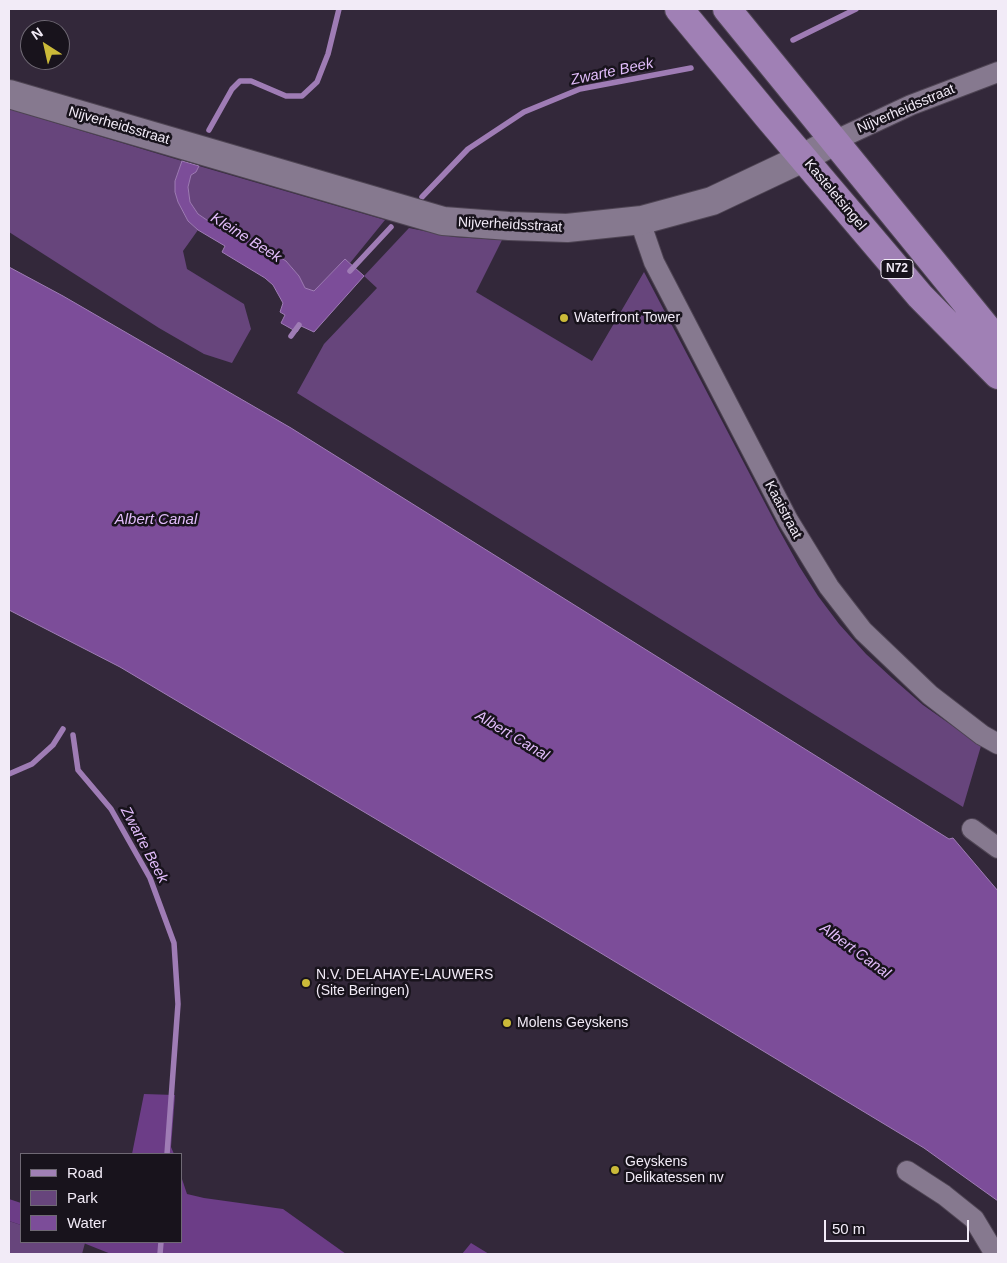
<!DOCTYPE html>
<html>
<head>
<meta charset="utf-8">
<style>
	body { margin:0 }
	#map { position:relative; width:1007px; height:1263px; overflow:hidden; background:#33283a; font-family:Helvetica,sans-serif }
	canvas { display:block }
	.frame { position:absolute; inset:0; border:10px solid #f2ebf7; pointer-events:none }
	.legend { position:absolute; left:20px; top:1153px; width:162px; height:90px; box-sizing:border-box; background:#18131c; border:1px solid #6f6974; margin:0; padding:6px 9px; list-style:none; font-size:15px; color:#f2ebf7 }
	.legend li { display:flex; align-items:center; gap:10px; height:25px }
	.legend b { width:25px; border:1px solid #6f6974 }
	.north { position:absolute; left:20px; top:20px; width:50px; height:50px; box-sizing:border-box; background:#18131c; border:1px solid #6f6974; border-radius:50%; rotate:325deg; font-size:14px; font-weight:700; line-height:20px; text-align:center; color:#f2ebf7 }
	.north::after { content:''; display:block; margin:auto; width:18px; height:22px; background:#cbba39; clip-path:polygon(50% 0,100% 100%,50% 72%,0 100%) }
	.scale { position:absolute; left:824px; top:1220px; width:145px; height:22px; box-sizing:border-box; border:2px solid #f2ebf7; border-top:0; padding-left:6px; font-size:15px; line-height:18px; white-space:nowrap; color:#f2ebf7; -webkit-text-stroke:4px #18131c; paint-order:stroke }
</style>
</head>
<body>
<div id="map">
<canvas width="1007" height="1263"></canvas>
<div class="frame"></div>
<ul class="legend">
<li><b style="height:6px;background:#a080b5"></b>Road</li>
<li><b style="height:14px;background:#67457c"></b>Park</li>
<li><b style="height:14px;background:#7c4d99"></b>Water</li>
</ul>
<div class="north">N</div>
<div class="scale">50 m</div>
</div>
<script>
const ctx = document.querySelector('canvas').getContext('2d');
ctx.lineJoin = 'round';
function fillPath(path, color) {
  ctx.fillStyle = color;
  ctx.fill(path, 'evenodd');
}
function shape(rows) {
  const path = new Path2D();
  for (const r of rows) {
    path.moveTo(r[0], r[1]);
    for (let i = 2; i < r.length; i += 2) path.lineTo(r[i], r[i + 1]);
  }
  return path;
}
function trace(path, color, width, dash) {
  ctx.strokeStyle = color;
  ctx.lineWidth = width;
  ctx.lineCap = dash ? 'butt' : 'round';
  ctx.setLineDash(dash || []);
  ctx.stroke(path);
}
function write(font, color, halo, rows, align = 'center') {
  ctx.font = font + ' Helvetica,sans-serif';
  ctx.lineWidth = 5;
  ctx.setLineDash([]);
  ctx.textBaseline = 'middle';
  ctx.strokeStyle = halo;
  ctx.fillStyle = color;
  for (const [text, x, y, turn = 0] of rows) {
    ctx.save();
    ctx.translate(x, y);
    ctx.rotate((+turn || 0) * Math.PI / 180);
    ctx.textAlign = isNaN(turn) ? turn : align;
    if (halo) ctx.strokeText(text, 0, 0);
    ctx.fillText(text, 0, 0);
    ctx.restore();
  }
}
const green = shape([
	[9,109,182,161,175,181,175,192,178,202,188,221,198,230,183,251,187,269,244,304,251,329,232,363,204,354,159,328,9,232],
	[199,166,385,220,350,263,345,259,314,291,309,291,305,288,299,276,286,261,236,230,232,237,198,214,190,202,188,187,191,175,196,172],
	[409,228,454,237,502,240,476,292,592,361,644,272,778,528,799,566,818,596,839,624,866,654,892,678,923,705,981,746,963,807,297,393,324,344,377,288,364,276],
	[9,1221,21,1225,21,1242,81,1242,85,1243,82,1254,9,1254]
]);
const forest = shape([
	[144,1094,175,1095,171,1147,174,1154,132,1154],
	[181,1176,187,1194,204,1198,283,1209,346,1254,111,1254,81,1242,181,1242],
	[9,1199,21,1203,21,1225,9,1221],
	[471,1243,489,1254,462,1254]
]);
const water = shape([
	[182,161,199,166,196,172,191,175,188,187,190,202,198,214,232,237,236,230,286,261,299,276,305,288,314,291,345,259,364,276,314,332,301,326,297,332,281,323,285,315,280,312,283,303,273,285,265,278,222,252,225,246,198,230,188,221,178,202,175,192,175,181,182,161],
	[9,267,63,296,291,428,949,839,953,838,998,891,998,1201,924,1148,541,917,120,667,9,610,9,267]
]);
const stream = shape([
	[793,40,856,9],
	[209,130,232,89,240,81,251,81,286,96,302,96,317,82,328,54,339,9],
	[422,197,468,149,524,112,580,89,691,68],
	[350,271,391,227],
	[291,336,299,325],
	[73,735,78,770,111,809,150,878,174,943,178,1004,167,1154],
	[9,774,32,764,53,745,63,729],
	[160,1254,161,1242]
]);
const street = shape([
	[834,141,911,105,998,72],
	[642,220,644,233,654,262,788,520,829,587,863,631,930,695,982,735,998,744],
	[972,829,998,848],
	[907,1171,944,1195,974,1219,995,1254]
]);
const secondary = shape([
	[9,94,443,221,509,226,567,228,642,220,712,201,803,158,834,141]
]);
const primary = shape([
	[679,9,769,118,920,296,998,375],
	[727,9,998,342]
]);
const markers = [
	[564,318,5,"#cbba39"],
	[306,983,5,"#cbba39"],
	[507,1023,5,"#cbba39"],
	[615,1170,5,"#cbba39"]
];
const shields = [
	[897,269,32]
];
const shieldNames = [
	["N72",897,269]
];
const streetNames = [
	["Nijverheidsstraat",906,109,-23],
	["Nijverheidsstraat",119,126,16],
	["Kasteletsingel",835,195,50],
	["Nijverheidsstraat",510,225,3],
	["Kaaistraat",783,510,62]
];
const poiNames = [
	["Waterfront Tower",574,318],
	["N.V. DELAHAYE-LAUWERS",316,975],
	["(Site Beringen)",316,991],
	["Molens Geyskens",517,1023],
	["Geyskens",625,1162],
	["Delikatessen nv",625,1178]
];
const waterNames = [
	["Zwarte Beek",612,72,-12],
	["Kleine Beek",246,238,32],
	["Albert Canal",156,520],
	["Albert Canal",512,736,31],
	["Zwarte Beek",144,845,62],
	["Albert Canal",855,951,36]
];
fillPath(green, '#67457c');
fillPath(forest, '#6c3d87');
fillPath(water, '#7c4d99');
trace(water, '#9f7cb5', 1);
trace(stream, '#9f7cb5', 5.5);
trace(street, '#4f4554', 22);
trace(secondary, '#4f4554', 30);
trace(primary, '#4f4554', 30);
trace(street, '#86798f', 20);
trace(secondary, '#86798f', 28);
trace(primary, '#a080b5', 28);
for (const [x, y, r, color] of markers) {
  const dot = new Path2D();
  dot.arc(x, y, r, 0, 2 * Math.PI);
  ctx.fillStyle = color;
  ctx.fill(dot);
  trace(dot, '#18131c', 2);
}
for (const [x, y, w] of shields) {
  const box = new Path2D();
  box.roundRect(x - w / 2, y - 9.5, w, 19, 4);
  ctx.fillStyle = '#18131c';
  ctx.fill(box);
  trace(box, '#f2ebf7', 1);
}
write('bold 12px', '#f2ebf7', null, shieldNames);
write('14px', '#f2ebf7', '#18131c', streetNames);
write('14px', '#f2ebf7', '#18131c', poiNames, 'left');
write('italic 15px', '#e1bcfa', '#18131c', waterNames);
</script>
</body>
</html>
